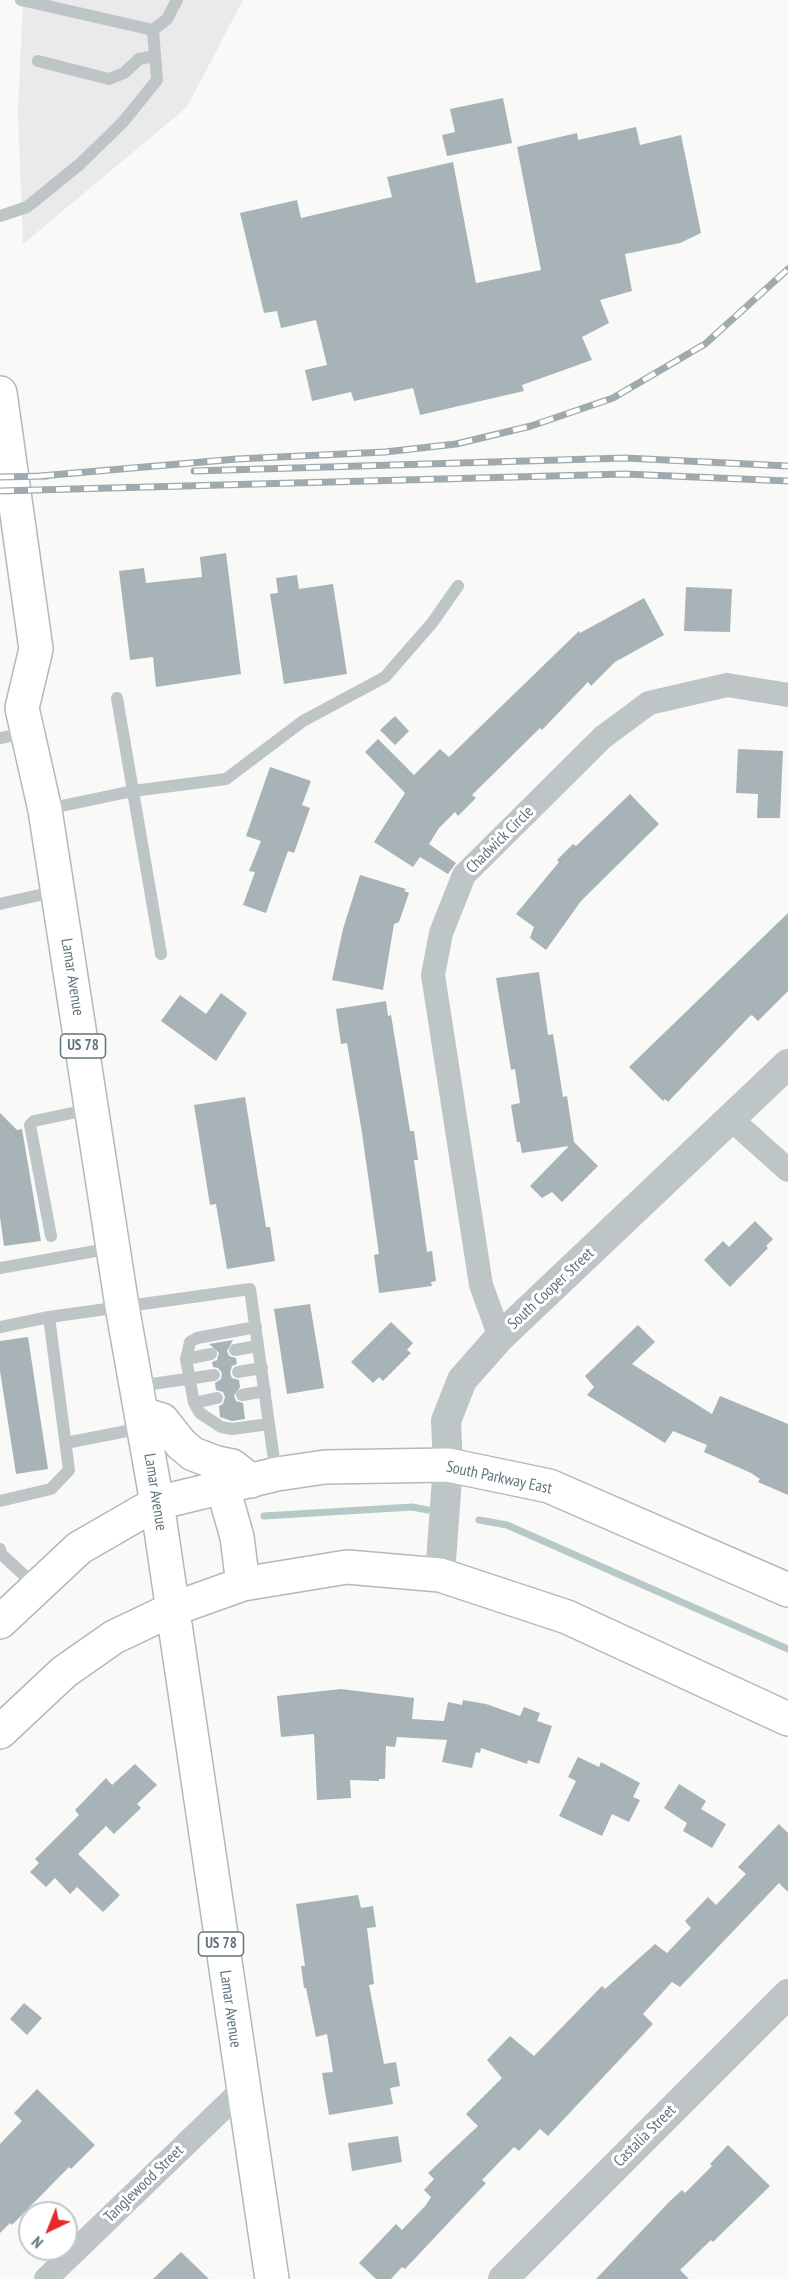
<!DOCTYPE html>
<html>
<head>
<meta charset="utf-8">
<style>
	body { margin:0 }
	#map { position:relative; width:788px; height:2279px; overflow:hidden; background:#f9f9f7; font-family:"PT Sans Narrow",sans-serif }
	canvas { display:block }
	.north { position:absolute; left:18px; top:2201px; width:60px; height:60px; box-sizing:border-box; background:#fff; border:2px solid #bfc8cb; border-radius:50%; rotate:223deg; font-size:16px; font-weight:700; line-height:24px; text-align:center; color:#5f767c }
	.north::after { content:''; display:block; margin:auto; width:21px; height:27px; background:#e62a2a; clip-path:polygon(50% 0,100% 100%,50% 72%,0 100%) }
</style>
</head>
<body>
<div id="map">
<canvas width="788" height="2279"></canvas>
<div class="north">N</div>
</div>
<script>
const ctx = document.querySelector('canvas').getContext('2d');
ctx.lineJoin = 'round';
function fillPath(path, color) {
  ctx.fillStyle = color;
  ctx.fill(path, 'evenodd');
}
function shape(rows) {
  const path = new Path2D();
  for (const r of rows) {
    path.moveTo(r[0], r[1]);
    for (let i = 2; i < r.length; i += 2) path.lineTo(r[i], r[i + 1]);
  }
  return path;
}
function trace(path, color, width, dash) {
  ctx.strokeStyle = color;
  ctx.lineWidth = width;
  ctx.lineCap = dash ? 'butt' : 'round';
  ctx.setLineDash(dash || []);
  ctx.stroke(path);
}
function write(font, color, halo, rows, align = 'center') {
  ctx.font = font + ' "PT Sans Narrow",sans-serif';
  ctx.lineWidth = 6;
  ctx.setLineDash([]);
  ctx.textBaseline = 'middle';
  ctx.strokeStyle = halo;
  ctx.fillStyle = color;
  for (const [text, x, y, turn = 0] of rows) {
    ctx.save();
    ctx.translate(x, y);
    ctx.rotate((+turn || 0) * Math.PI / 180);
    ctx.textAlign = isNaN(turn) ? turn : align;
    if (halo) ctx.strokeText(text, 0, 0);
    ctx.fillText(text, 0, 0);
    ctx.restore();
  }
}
const built = shape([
	[23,0,243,0,187,107,23,244,18,111]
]);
const stream = shape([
	[264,1516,412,1507,428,1510],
	[479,1520,507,1525,788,1649]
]);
const building = shape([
	[503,98,512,143,447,156,442,135,455,132,450,109],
	[636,127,640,145,681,135,701,233,680,243,625,254,632,291,600,300,609,323,582,337,592,360,522,385,524,391,420,415,413,388,354,401,351,392,312,401,305,370,327,365,316,320,281,328,277,311,264,313,240,213,297,200,301,218,392,197,387,177,453,162,476,283,541,270,517,147,577,133,578,140],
	[226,553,241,674,156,687,153,657,130,660,119,571,144,568,146,583,202,577,200,557],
	[297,575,299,589,333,584,347,674,284,684,270,594,278,593,276,578],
	[686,587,732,589,730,632,684,631],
	[644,598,664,635,615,662,591,686,588,682,542,730,540,728,472,795,476,798,458,816,455,812,439,828,429,844,456,863,448,874,420,857,413,867,374,842,405,793,365,752,378,739,414,775,440,749,449,757,579,631,580,633],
	[395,716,409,731,395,745,380,730],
	[738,749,783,751,780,818,757,818,758,794,736,793],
	[270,767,311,781,302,805,310,808,294,853,288,851,266,913,243,905,255,872,249,871,261,841,246,836],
	[630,794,659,824,581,901,546,950,530,938,534,927,516,914,559,862,557,860,573,844,576,846],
	[360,875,406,889,404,891,409,893,399,922,394,924,383,990,332,980,343,929],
	[788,913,788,991,758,1021,752,1015,749,1017,668,1102,665,1099,663,1101,629,1067],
	[539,972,548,1035,553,1034,563,1097,567,1096,574,1142,598,1166,562,1202,552,1192,542,1198,530,1186,569,1146,522,1153,520,1142,517,1142,511,1105,520,1103,515,1069,511,1070,496,978],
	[221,993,247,1013,216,1061,161,1021,180,995,206,1014],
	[386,1001,388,1016,391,1015,410,1131,414,1131,418,1160,414,1160,427,1252,432,1251,436,1281,431,1282,432,1286,379,1293,374,1255,379,1254,362,1133,347,1043,341,1044,336,1009],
	[245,1097,266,1227,270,1227,275,1261,227,1269,216,1204,210,1205,194,1105],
	[0,1113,17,1130,22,1129,41,1241,4,1246,0,1217],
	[755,1221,773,1239,766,1246,768,1248,730,1287,704,1260,723,1241,729,1247],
	[310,1304,324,1388,287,1394,274,1309],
	[391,1322,413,1343,407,1350,411,1353,383,1381,379,1377,373,1383,351,1362],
	[638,1325,655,1342,632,1364,712,1414,720,1396,788,1424,788,1495,758,1482,760,1479,751,1473,704,1452,707,1445,673,1431,665,1443,587,1395,594,1387,585,1376],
	[28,1337,48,1469,16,1474,0,1371,0,1341],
	[233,1340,227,1351,229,1356,236,1358,237,1364,232,1366,230,1373,232,1378,239,1380,240,1387,234,1396,236,1401,243,1403,245,1419,232,1421,220,1417,219,1406,223,1404,225,1397,223,1392,216,1390,215,1383,221,1379,222,1373,218,1368,213,1367,212,1362,217,1360,219,1353,209,1344],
	[341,1689,414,1698,412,1719,444,1721,448,1702,462,1705,463,1700,486,1704,520,1716,524,1707,540,1713,537,1721,552,1726,539,1764,528,1760,527,1764,481,1748,480,1753,476,1752,472,1768,442,1762,447,1740,397,1737,395,1747,386,1746,385,1779,379,1779,379,1781,350,1780,351,1798,317,1800,314,1734,281,1737,277,1696],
	[578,1757,599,1767,601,1762,640,1783,633,1797,640,1800,629,1822,612,1814,602,1836,559,1816,576,1781,568,1777],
	[135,1764,157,1785,137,1804,141,1808,114,1834,106,1826,78,1854,120,1895,103,1912,77,1887,70,1894,55,1878,46,1887,30,1872,39,1863,35,1859,79,1815,75,1810,106,1778,112,1785],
	[679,1784,706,1801,701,1809,726,1824,712,1848,683,1831,687,1823,664,1808],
	[779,1824,788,1833,788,1892,779,1883,680,1987,672,1982,643,2014,653,2024,548,2136,540,2129,519,2151,514,2147,482,2180,486,2183,405,2269,402,2267,391,2279,376,2279,359,2263,396,2224,402,2230,426,2205,431,2197,424,2190,434,2179,428,2173,478,2126,466,2114,502,2078,487,2060,510,2036,534,2056,602,1986,605,1989,655,1944,667,1953,691,1928,685,1921,708,1897,716,1905,746,1874,738,1867],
	[358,1895,361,1908,373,1906,376,1927,367,1928,374,1984,369,1985,384,2064,396,2062,400,2086,390,2088,393,2104,329,2115,322,2073,333,2072,327,2034,316,2037,306,1988,304,1988,301,1966,305,1966,296,1904],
	[24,2003,42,2018,27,2035,10,2019],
	[37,2089,95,2145,71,2169,69,2167,12,2225,10,2223,0,2233,0,2144,22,2121,14,2113],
	[398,2136,402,2162,352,2171,348,2143],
	[728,2145,770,2186,713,2242,711,2240,680,2270,689,2279,596,2279,670,2201,682,2190,685,2193,712,2166,710,2164],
	[181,2252,209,2279,153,2279]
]);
const service = shape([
	[21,0,153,30,167,19,177,0],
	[38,61,109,79,124,73,139,59,155,56],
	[0,216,27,207,80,164,123,122,157,80,153,30],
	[117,698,161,954],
	[0,738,25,733],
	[47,809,133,791,226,779,303,721,385,677,432,623,458,586],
	[0,904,57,891],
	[51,1236,30,1125,34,1121,91,1109],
	[0,1268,112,1248],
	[0,1327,49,1317,250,1289,276,1474],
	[235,1350,258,1346],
	[211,1354,186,1359,194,1403,200,1413,221,1427,232,1429,269,1424],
	[186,1359,190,1342,197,1338,256,1327],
	[238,1372,262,1368],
	[138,1386,214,1375],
	[242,1395,265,1391],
	[194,1403,217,1398],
	[66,1443,142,1428],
	[0,1501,51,1489,69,1470,49,1317],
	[0,1549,1,1554,36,1586]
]);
const minor = shape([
	[731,1119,788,1170],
	[500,1337,481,1285,433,975,441,933,464,875,603,737,649,703,727,685,788,695],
	[46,2279,242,2090]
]);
const tertiary = shape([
	[440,1575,448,1465,446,1421,462,1380,500,1337,788,1064],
	[503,2279,788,1994]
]);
const primary = shape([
	[0,393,36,649,22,708,45,810,122,1306,157,1503,272,2279],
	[142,1414,162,1420,181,1444,193,1454,217,1463,232,1466,251,1481],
	[223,1488,237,1537,243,1584],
	[0,1622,79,1548,157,1503,277,1474,325,1467,448,1465,549,1486,788,1590],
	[0,1732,64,1672,114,1637,173,1609,243,1584,347,1567,440,1575,567,1617,788,1719]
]);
const rail = shape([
	[194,471,625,458,788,466],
	[40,476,237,459,385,452,456,444,531,426,613,398,705,344,788,269],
	[0,477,47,476],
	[0,491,625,474,788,481]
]);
const shields = [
	[83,1046,45],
	[221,1944,45]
];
const shieldNames = [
	["US 78",83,1046],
	["US 78",221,1944]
];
const streetNames = [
	["Chadwick Circle",500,840,-45],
	["Lamar Avenue",72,977,81],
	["South Cooper Street",551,1289,-43],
	["South Parkway East",499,1478,12],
	["Lamar Avenue",155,1492,81],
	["Lamar Avenue",230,2009,82],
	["Castalia Street",645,2136,-45],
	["Tanglewood Street",144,2184,-44]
];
fillPath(built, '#eaeaea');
trace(stream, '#b6c8c8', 7);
fillPath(building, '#a7b3b6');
trace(primary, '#b1b9bc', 36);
trace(service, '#bdc5c7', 12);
trace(minor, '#bdc5c7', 24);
trace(tertiary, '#bdc5c7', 30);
trace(primary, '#fff', 33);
trace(rail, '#9faaae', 7);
trace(rail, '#fff', 4.5, [14]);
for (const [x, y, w] of shields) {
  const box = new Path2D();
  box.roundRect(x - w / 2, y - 12, w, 24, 4.5);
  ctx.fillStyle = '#fff';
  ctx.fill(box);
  trace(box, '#5f767c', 1.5);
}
write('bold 15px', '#5f767c', null, shieldNames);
write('16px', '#5f767c', '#fff', streetNames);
</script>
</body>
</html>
